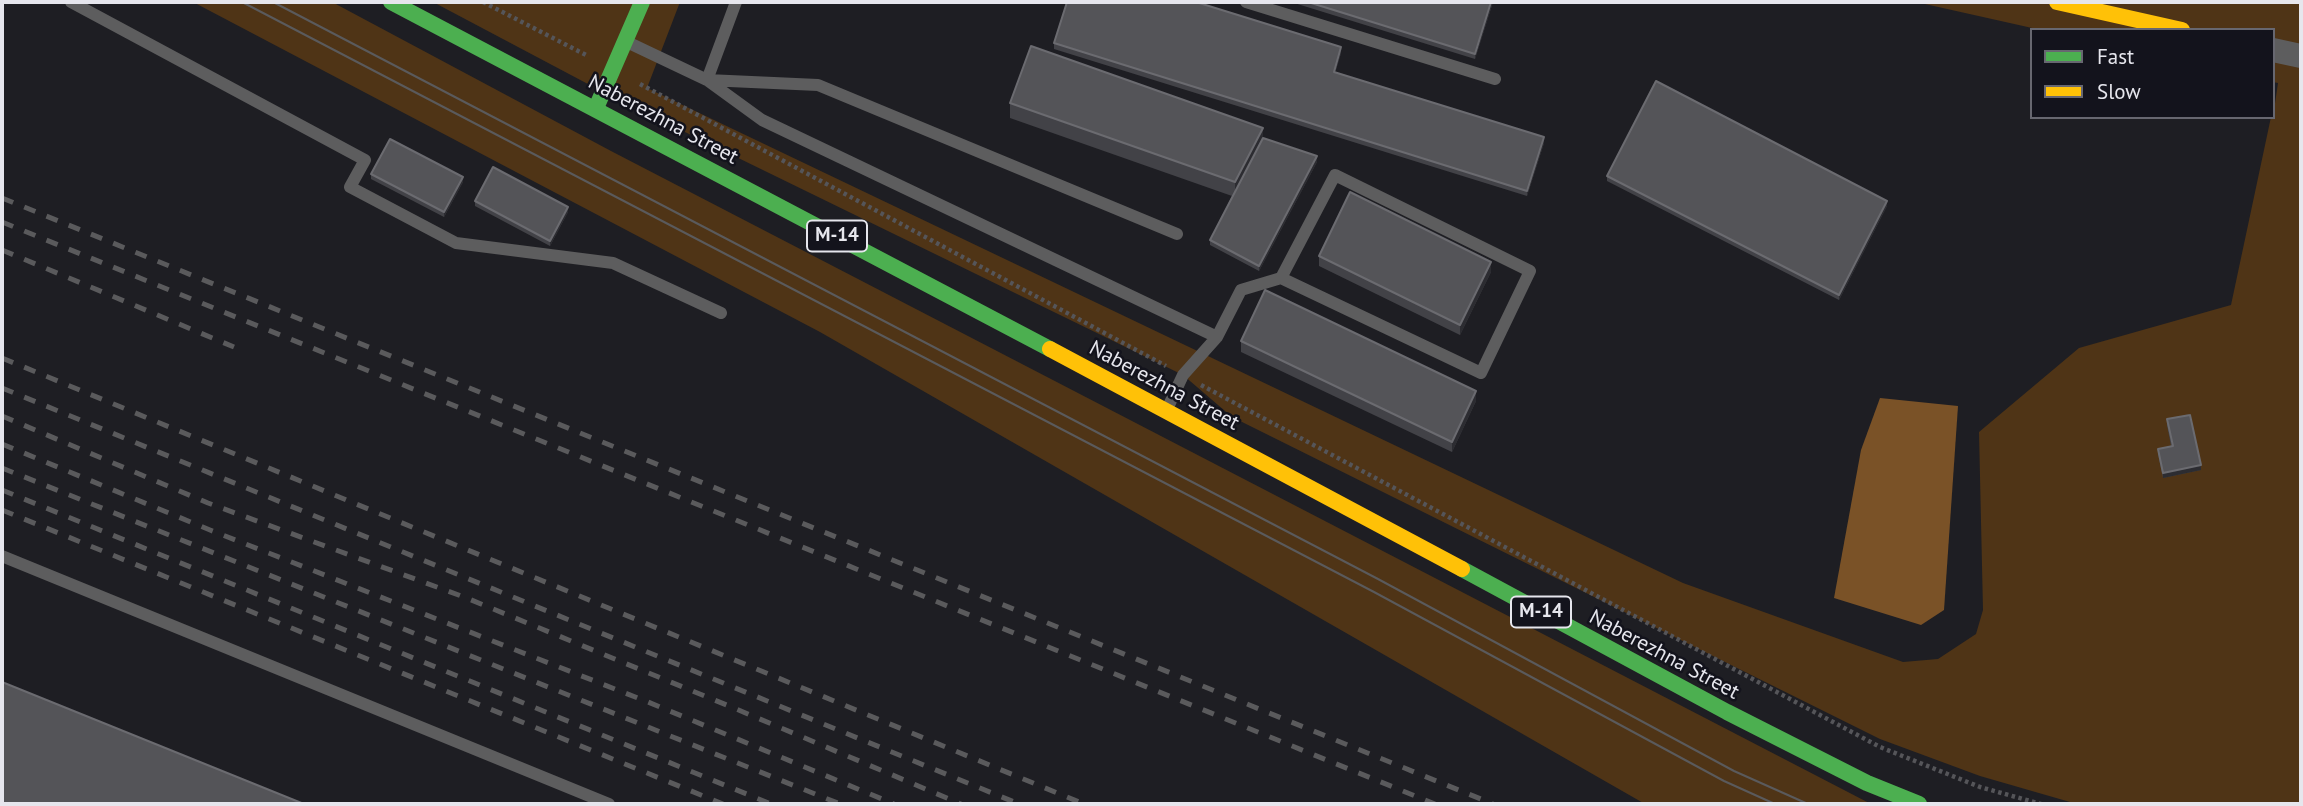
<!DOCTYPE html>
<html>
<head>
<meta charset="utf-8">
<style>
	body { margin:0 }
	#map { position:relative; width:2303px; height:806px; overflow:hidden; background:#1e1e23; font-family:"PT Sans",sans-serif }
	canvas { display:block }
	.frame { position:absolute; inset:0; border:4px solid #e6e6ed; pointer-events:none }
	.legend { position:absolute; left:2030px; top:28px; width:245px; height:91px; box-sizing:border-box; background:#13131c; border:2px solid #676770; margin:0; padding:9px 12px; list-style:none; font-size:21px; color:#e6e6ed }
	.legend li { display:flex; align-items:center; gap:14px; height:35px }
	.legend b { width:35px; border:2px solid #676770 }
</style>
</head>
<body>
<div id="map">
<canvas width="2303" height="806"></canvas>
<div class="frame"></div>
<ul class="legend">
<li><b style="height:9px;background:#4caf50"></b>Fast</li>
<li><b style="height:9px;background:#ffc107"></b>Slow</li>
</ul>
</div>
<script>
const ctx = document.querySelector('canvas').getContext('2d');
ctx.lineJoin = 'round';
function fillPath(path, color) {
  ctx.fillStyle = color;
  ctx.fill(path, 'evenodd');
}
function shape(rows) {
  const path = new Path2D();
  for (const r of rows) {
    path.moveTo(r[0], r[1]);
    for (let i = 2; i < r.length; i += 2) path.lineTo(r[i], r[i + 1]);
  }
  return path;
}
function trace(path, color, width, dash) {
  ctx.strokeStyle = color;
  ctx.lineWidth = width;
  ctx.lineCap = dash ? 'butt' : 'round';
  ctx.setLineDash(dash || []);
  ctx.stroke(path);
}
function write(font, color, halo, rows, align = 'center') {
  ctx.font = font + ' "PT Sans",sans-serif';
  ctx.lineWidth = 5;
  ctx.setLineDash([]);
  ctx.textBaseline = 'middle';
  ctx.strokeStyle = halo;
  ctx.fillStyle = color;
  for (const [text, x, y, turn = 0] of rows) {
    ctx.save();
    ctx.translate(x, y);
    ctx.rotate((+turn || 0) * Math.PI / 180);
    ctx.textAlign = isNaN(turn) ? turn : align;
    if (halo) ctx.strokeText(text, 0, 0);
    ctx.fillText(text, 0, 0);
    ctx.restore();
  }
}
const green = shape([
	[193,2,332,2,611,151,1871,804,1645,804,820,332],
	[433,2,680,2,647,88,1683,583,1903,662,1938,659,1976,634,1983,610,1979,432,2079,348,2231,305,2271,117,2273,117,2278,83,2273,82,2273,30,2041,30,1916,2,2301,2,2301,804,2077,804,1980,776,1880,739,1232,417,1183,375,603,92]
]);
const water = shape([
	[1880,398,1958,406,1944,610,1921,625,1834,598,1861,450]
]);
const path = shape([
	[483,2,586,55],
	[640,84,1166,366],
	[1201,385,1880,747,1980,787,2041,804]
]);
const lane = shape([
	[71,2,365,160,350,187,456,243,613,263,721,313],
	[1246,2,1495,79],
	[627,42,707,80,762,120,1217,337],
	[707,80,818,85,1177,234],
	[707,80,736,2],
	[1169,405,1183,375,1217,337,1241,290,1281,278,1481,373,1530,271,1335,175,1281,278],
	[2,556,609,804]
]);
const street = shape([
	[2273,50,2301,56]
]);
const fast = shape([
	[391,2,1050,349],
	[596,108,642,2],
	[1462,569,1727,712,1867,783,1919,804]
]);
const slow = shape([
	[2057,2,2182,30],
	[1050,349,1462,569]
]);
const tram = shape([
	[242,2,1374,592,1724,781,1775,804],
	[273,2,1378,579,1734,771,1808,804]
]);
const rail = shape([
	[2,198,1493,804],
	[2,222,1435,804],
	[2,250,234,347],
	[2,358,1084,804],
	[2,388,1019,804],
	[2,416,208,503,464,597,729,706,961,804],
	[2,444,210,530,648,702,894,804],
	[2,468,840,804],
	[2,490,771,804],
	[2,510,723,804]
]);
const wall = shape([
	[1291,2,1493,2,1475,59],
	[1054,43,1341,53,1335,73,1544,143,1527,196,1054,49],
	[1010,103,1263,138,1317,162,1259,271,1210,245,1210,240,1232,196,1010,118],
	[371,174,463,182,444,217,371,179],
	[1607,176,1887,206,1839,300,1607,181],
	[475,201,568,212,550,246,475,206],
	[1319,256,1491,272,1460,335,1319,266],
	[1241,341,1476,401,1452,452,1241,352],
	[2167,419,2201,470,2163,478,2158,454,2158,449,2171,446,2167,425]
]);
const shadedWall = shape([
	[1491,2,1493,2,1475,59,1475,54],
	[1341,47,1341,53,1334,77,1334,72],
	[1263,128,1263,143,1235,197,1235,182],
	[1544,137,1544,143,1527,196,1527,191],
	[1317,156,1317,162,1259,271,1259,266],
	[463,177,463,182,444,217,444,212],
	[1887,201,1887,206,1839,300,1839,295],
	[568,207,568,212,550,246,550,241],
	[1491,262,1491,272,1460,335,1460,325],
	[1476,391,1476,401,1452,452,1452,442],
	[2201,465,2201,470,2163,478,2163,473]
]);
const building = shape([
	[1067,2,1196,2,1341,47,1334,72,1544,137,1527,191,1054,43,1067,2],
	[1308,2,1491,2,1475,54,1308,2],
	[1031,46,1263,128,1235,182,1010,103,1031,46],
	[1656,81,1887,201,1839,295,1607,176,1656,81],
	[1263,138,1317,156,1259,266,1210,240,1263,138],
	[390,139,463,177,444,212,371,174,390,139],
	[493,167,568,207,550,241,475,201,493,167],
	[1350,192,1491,262,1460,325,1319,256,1350,192],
	[1265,290,1476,391,1452,442,1241,341,1265,290],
	[2190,415,2201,465,2163,473,2158,449,2173,446,2167,419,2190,415],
	[2,682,304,804,2,804,2,682]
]);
const shields = [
	[837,236,60],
	[1541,612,60]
];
const shieldNames = [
	["М-14",837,236],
	["М-14",1541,612]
];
const streetNames = [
	["Naberezhna Street",663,120,28],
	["Naberezhna Street",1164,386,28],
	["Naberezhna Street",1664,655,28]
];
fillPath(green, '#4f3416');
fillPath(water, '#7a5227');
trace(path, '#555559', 4.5, [3.5, 3.5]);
trace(lane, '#5d5d5e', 12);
trace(street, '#5d5d5e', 24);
trace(fast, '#4caf50', 16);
trace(slow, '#ffc107', 16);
trace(tram, '#5a5a5c', 2);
trace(rail, '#5a5a5c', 5, [12, 12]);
fillPath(wall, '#424247');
fillPath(shadedWall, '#2c2c31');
fillPath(building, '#545458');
trace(building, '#6b6b70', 2);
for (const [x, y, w] of shields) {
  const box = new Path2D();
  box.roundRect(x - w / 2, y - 15.5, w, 31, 5);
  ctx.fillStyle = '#13131c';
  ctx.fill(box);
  trace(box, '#e6e6ed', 2);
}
write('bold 19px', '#e6e6ed', null, shieldNames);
write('21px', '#e6e6ed', '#13131c', streetNames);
</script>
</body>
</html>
